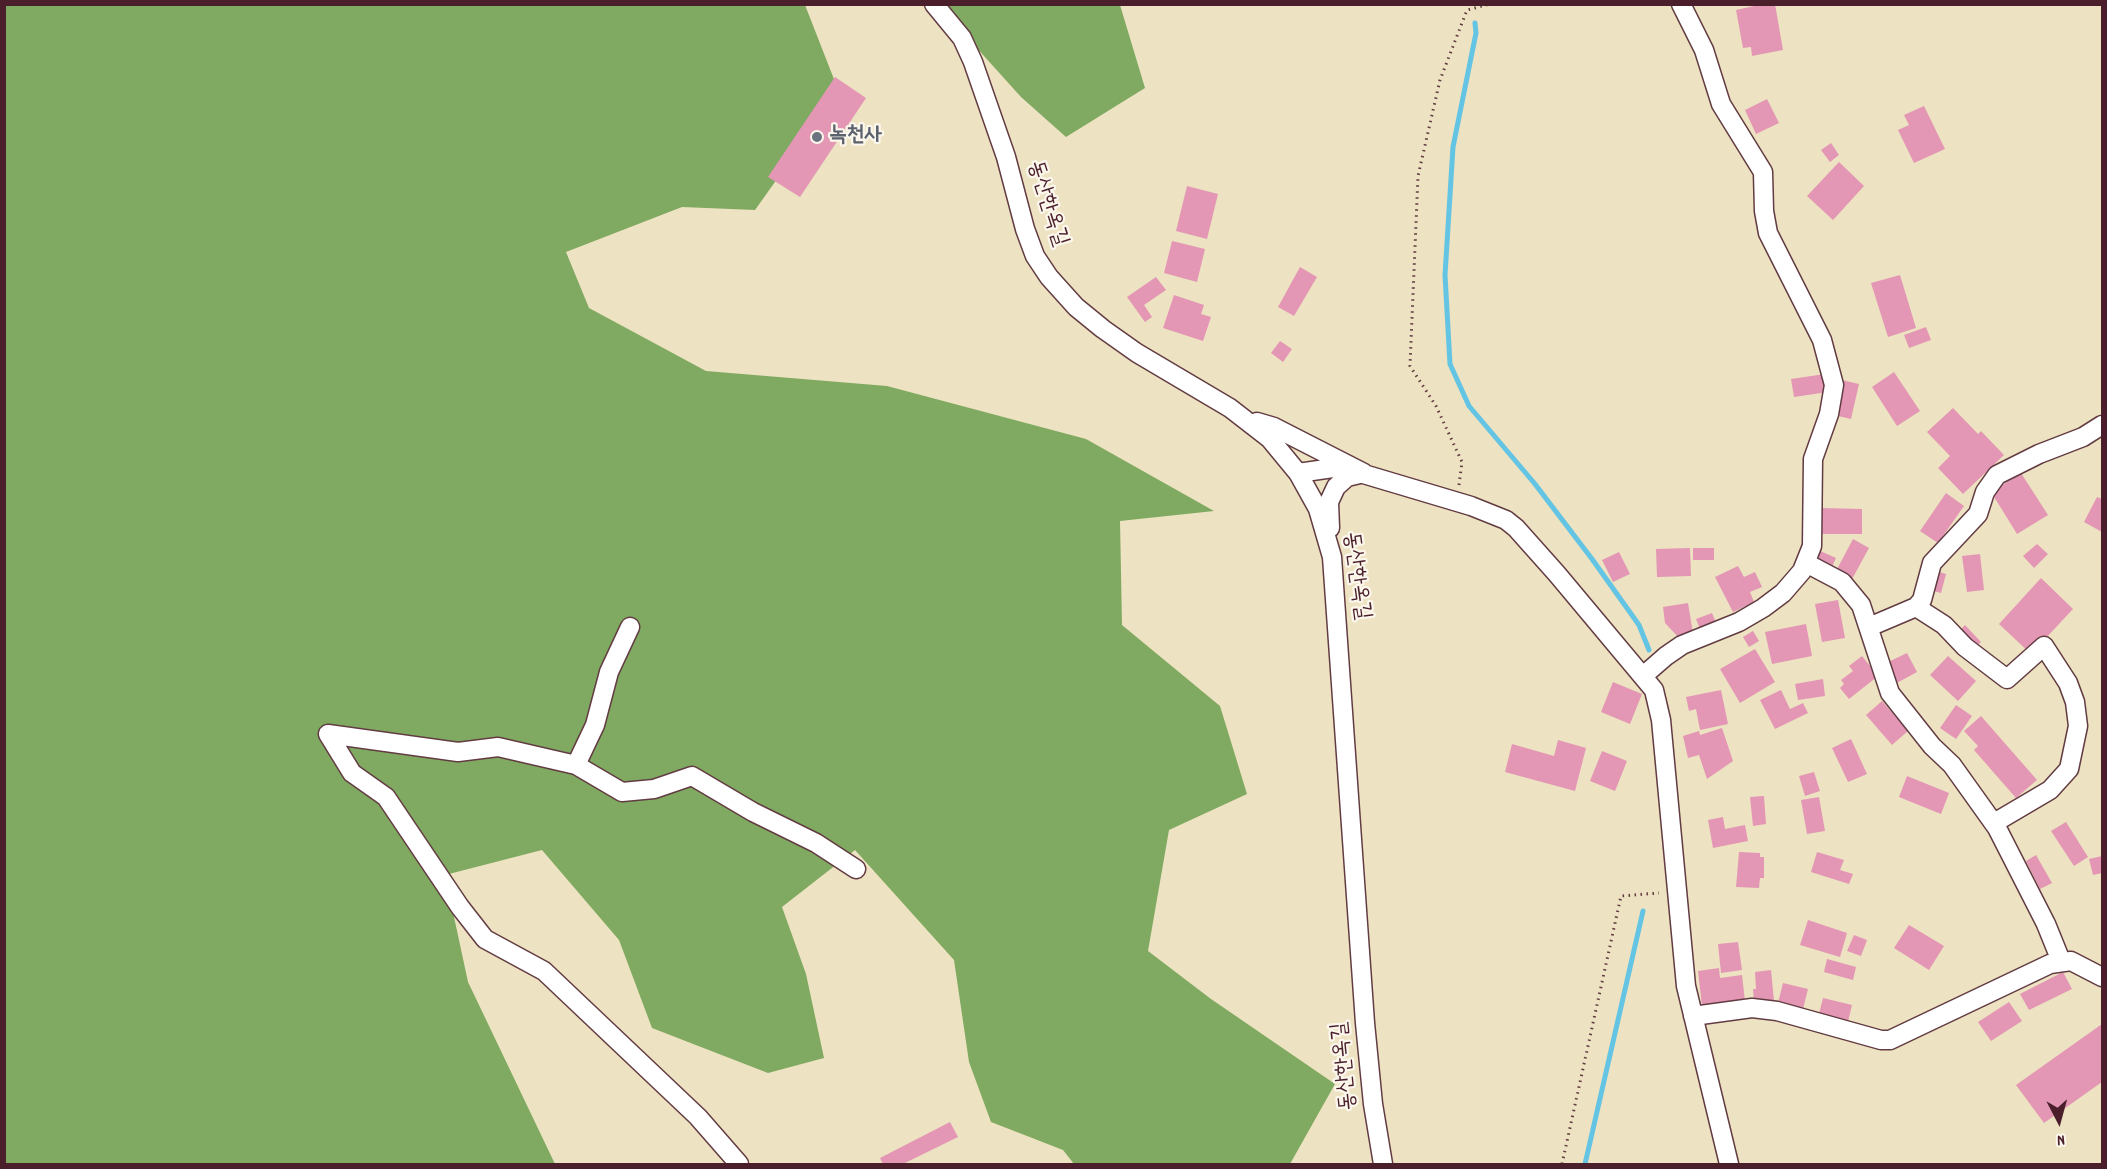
<!DOCTYPE html>
<html>
<head>
<meta charset="utf-8">
<style>
	body { margin:0 }
	#map { position:relative; width:2107px; height:1169px; overflow:hidden; background:#ede2c1; font-family:Dekko,sans-serif }
	canvas { display:block }
	.frame { position:absolute; inset:0; border:6px solid #4a1f2b; pointer-events:none }
	.north { position:absolute; left:2029px; top:1091px; width:60px; height:60px; -webkit-text-stroke:4px #fbf7ec; paint-order:stroke; rotate:174deg; font-size:16px; font-weight:700; line-height:24px; text-align:center; color:#4a1f2b }
	.north::after { content:''; display:block; margin:auto; width:21px; height:27px; background:#4a1f2b; clip-path:polygon(50% 0,100% 100%,50% 72%,0 100%) }
</style>
</head>
<body>
<div id="map">
<canvas width="2107" height="1169"></canvas>
<div class="frame"></div>
<div class="north">N</div>
</div>
<script>
const ctx = document.querySelector('canvas').getContext('2d');
ctx.lineJoin = 'round';
function fillPath(path, color) {
  ctx.fillStyle = color;
  ctx.fill(path, 'evenodd');
}
function shape(rows) {
  const path = new Path2D();
  for (const r of rows) {
    path.moveTo(r[0], r[1]);
    for (let i = 2; i < r.length; i += 2) path.lineTo(r[i], r[i + 1]);
  }
  return path;
}
function trace(path, color, width, dash) {
  ctx.strokeStyle = color;
  ctx.lineWidth = width;
  ctx.lineCap = dash ? 'butt' : 'round';
  ctx.setLineDash(dash || []);
  ctx.stroke(path);
}
function write(font, color, halo, rows, align = 'center') {
  ctx.font = font + ' Dekko,"Poor Story",sans-serif';
  ctx.lineWidth = 4.5;
  ctx.setLineDash([]);
  ctx.textBaseline = 'middle';
  ctx.strokeStyle = halo;
  ctx.fillStyle = color;
  for (const [text, x, y, turn = 0] of rows) {
    ctx.save();
    ctx.translate(x, y);
    ctx.rotate((+turn || 0) * Math.PI / 180);
    ctx.textAlign = isNaN(turn) ? turn : align;
    if (halo) ctx.strokeText(text, 0, 0);
    ctx.fillText(text, 0, 0);
    ctx.restore();
  }
}
const forest = shape([
	[5,5,805,5,839,92,755,210,682,207,566,252,589,308,706,371,887,386,1086,439,1214,511,1120,521,1122,625,1220,706,1247,794,1169,830,1148,951,1211,999,1335,1084,1290,1164,1074,1164,1063,1150,991,1122,969,1062,954,960,855,850,782,907,806,974,824,1058,768,1073,652,1028,619,940,542,850,445,875,468,982,555,1164,5,1164],
	[938,5,1120,5,1145,88,1066,137,1021,97]
]);
const stream = shape([
	[1475,23,1476,33,1453,147,1445,275,1450,364,1469,406,1535,484,1592,559,1639,625,1649,650],
	[1585,1164,1643,911]
]);
const building = shape([
	[1763,4,1775,4,1783,50,1752,56,1751,47,1743,48,1736,10],
	[835,77,866,98,800,197,768,177],
	[1767,99,1779,123,1756,134,1745,110],
	[1924,106,1945,149,1914,163,1898,130,1909,125,1904,115],
	[1831,143,1839,155,1830,162,1821,150],
	[1839,162,1864,186,1833,220,1807,196],
	[1187,186,1218,194,1207,239,1176,231],
	[1172,241,1205,249,1197,282,1164,273],
	[1300,267,1317,277,1294,316,1278,307],
	[1900,275,1916,328,1888,337,1871,283],
	[1156,277,1166,290,1144,305,1152,317,1145,322,1127,297],
	[1174,295,1204,305,1201,314,1211,317,1203,341,1163,328],
	[1926,327,1931,340,1909,348,1904,335],
	[1280,341,1292,349,1283,362,1271,353],
	[1894,372,1920,411,1897,426,1872,387],
	[1825,374,1828,392,1794,397,1791,379],
	[1842,380,1859,384,1851,419,1834,415],
	[1953,408,1978,434,1981,431,2004,455,1963,494,1938,468,1950,456,1927,432],
	[2021,473,2048,515,2017,534,1991,492],
	[1946,493,1964,506,1938,543,1920,531],
	[2097,497,2102,499,2102,532,2084,522],
	[1822,508,1862,509,1862,534,1821,534],
	[1853,539,1869,548,1851,581,1835,573],
	[2037,544,2048,554,2034,568,2023,556],
	[1690,548,1691,576,1657,577,1656,549],
	[1693,548,1714,548,1714,560,1693,560],
	[1818,550,1836,558,1830,571,1812,563],
	[1619,552,1630,574,1613,582,1602,560],
	[1980,554,1984,590,1967,592,1962,556],
	[1738,566,1744,577,1755,572,1762,587,1750,592,1754,602,1733,612,1715,577],
	[1936,571,1946,574,1941,593,1930,590],
	[2041,578,2073,609,2031,654,1999,624],
	[1838,600,1845,638,1822,642,1815,604],
	[1688,603,1693,633,1681,640,1665,623,1663,607],
	[1712,613,1716,623,1700,629,1696,619],
	[1806,624,1812,656,1772,664,1765,632],
	[1965,625,1981,642,1974,648,1959,631],
	[1753,631,1759,641,1749,647,1743,637],
	[1755,649,1775,682,1740,703,1720,669],
	[1907,653,1917,672,1895,684,1884,664],
	[1862,656,1878,676,1849,699,1840,688,1844,684,1841,680,1853,671,1849,666],
	[1948,656,1976,681,1958,701,1930,675],
	[1823,679,1825,696,1798,700,1795,684],
	[1613,682,1642,694,1630,724,1601,712],
	[1721,690,1728,724,1700,730,1696,709,1689,711,1686,697],
	[1781,690,1790,709,1803,703,1808,713,1775,729,1760,700],
	[1882,701,1908,731,1892,745,1866,715],
	[1956,705,1972,716,1956,739,1940,728],
	[1981,716,2037,780,2016,798,1974,750,1978,746,1964,731],
	[1722,728,1733,761,1707,779,1699,755,1688,758,1683,736,1699,731,1700,735],
	[1851,739,1867,774,1848,782,1832,748],
	[1558,740,1586,748,1575,791,1505,772,1512,744,1554,756],
	[1602,751,1627,761,1615,791,1590,781],
	[1814,772,1820,791,1805,796,1799,776],
	[1907,776,1949,793,1941,814,1899,797],
	[1764,796,1766,824,1753,826,1750,797],
	[1819,797,1825,831,1807,834,1801,800],
	[1723,817,1725,829,1745,825,1748,841,1713,848,1708,820],
	[2066,822,2088,857,2074,866,2051,831],
	[1739,852,1760,853,1760,857,1764,857,1764,878,1760,878,1759,888,1736,887],
	[1817,852,1844,860,1840,870,1853,874,1849,884,1811,872],
	[2036,855,2052,883,2040,889,2026,861],
	[2102,856,2102,873,2093,875,2089,859],
	[1808,920,1847,933,1840,957,1800,945],
	[1909,925,1944,946,1929,970,1894,948],
	[1854,935,1867,940,1861,956,1847,951],
	[1738,942,1742,970,1721,973,1718,944],
	[1827,959,1856,967,1853,980,1824,972],
	[1719,968,1720,978,1742,975,1745,1001,1702,1006,1698,971],
	[1771,970,1774,1001,1754,1003,1753,989,1756,989,1755,972],
	[2063,972,2072,989,2029,1010,2020,994],
	[1783,983,1808,989,1803,1009,1778,1003],
	[1823,998,1852,1005,1847,1026,1818,1018],
	[2009,1002,2022,1021,1991,1041,1978,1022],
	[2102,1024,2102,1082,2044,1123,2016,1085],
	[950,1122,958,1137,903,1164,883,1164,880,1158]
]);
const path = shape([
	[1459,485,1462,462,1436,406,1410,366,1418,176,1440,80,1467,10,1490,4],
	[1562,1164,1621,896,1659,893]
]);
const minor = shape([
	[934,4,962,38,973,62,1006,157,1025,229,1035,256,1049,277,1076,307,1103,329,1137,353,1230,408,1270,439,1298,473,1318,509,1332,557,1365,1023,1373,1104,1383,1164],
	[1257,422,1274,427,1364,473,1347,477,1336,487,1329,502,1330,528],
	[1298,473,1340,467,1471,506,1506,520,1516,528,1557,574,1654,690,1661,720,1686,986,1729,1164],
	[1806,563,1842,582,1861,605,1890,693,1932,746,1952,765,1997,828,2046,924,2061,961],
	[1916,607,1944,625,1965,647,2007,679,2044,646,2068,683,2075,702,2078,726,2069,769,2050,790,1994,823],
	[1869,627,1916,607,1922,600,1932,563,1978,514,1985,492,1997,475,2039,454,2083,437,2102,425],
	[1643,676,1666,656,1682,645,1739,622,1763,608,1783,593,1802,571,1812,546,1813,459,1829,414,1834,385,1822,340,1768,233,1764,211,1763,172,1721,104,1704,50,1681,4],
	[576,765,595,725,609,672,630,627],
	[1693,1016,1752,1008,1777,1011,1881,1040,1890,1040,2050,964,2071,961,2102,977],
	[739,1164,698,1117,544,971,485,939,460,907,386,797,352,773,328,734,458,752,498,747,576,765,622,792,654,789,692,776,753,812,816,843,856,869]
]);
const markers = [
	[817,137,6,"#6b7280"]
];
const worshipNames = [
	["녹천사",829,137]
];
const streetNames = [
	["동산한옥길",1046,204,72],
	["동산한옥길",1355,576,82],
	["동산한옥길",1346,1066,-96]
];
fillPath(forest, '#80aa61');
trace(stream, '#64c4e3', 5);
fillPath(building, '#e397b5');
trace(minor, '#623c42', 21);
trace(path, '#623c42', 3, [1.5, 4.5]);
trace(minor, '#fff', 18);
for (const [x, y, r, color] of markers) {
  const dot = new Path2D();
  dot.arc(x, y, r, 0, 2 * Math.PI);
  ctx.fillStyle = color;
  ctx.fill(dot);
  trace(dot, '#fbf7ec', 2);
}
write('bold 22px', '#5b616d', '#fbf7ec', worshipNames, 'left');
write('22px', '#4a1f2b', '#fbf7ec', streetNames);
</script>
</body>
</html>
